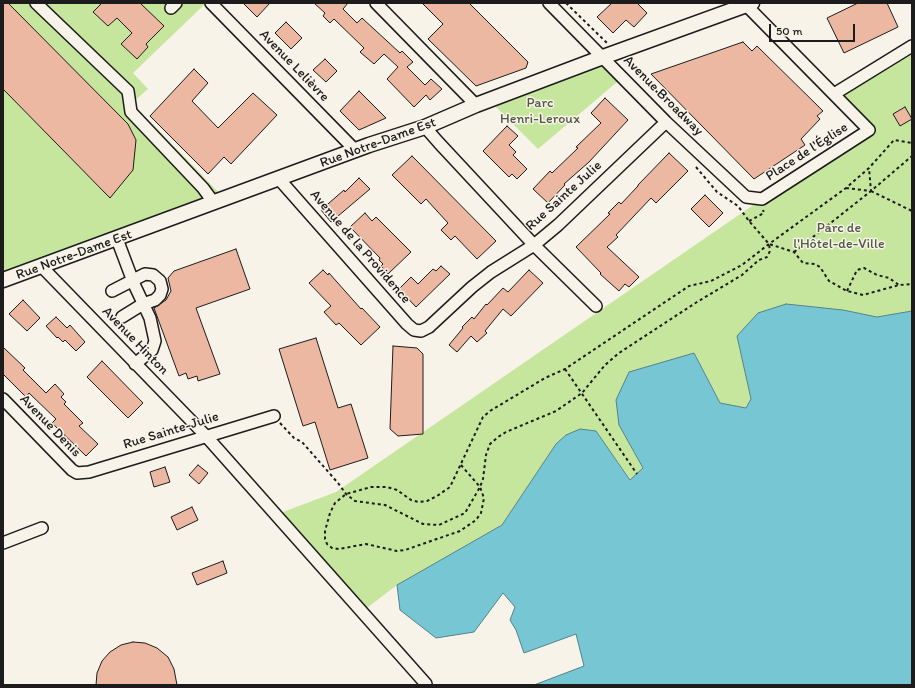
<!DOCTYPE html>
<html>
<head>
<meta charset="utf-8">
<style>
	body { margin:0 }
	#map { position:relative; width:915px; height:688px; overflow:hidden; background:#f7f3e8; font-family:Itim,sans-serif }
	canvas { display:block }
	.frame { position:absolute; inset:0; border:4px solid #1c1c1c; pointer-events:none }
	.scale { position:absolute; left:769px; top:24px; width:86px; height:18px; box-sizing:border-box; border:2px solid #1c1c1c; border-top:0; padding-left:5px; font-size:12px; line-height:14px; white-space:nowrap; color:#1c1c1c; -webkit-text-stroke:3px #f7f3e8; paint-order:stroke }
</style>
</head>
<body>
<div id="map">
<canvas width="915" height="688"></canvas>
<div class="frame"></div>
<div class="scale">50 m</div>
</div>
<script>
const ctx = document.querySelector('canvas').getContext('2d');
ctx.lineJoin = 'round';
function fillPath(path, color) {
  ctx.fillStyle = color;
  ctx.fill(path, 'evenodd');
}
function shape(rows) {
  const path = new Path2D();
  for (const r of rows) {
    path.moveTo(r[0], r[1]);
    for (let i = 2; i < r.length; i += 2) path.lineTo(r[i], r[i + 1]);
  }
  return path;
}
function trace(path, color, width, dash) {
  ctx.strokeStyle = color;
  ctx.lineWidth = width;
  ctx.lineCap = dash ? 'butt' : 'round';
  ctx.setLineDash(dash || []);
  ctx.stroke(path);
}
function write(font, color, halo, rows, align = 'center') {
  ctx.font = font + ' Itim,sans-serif';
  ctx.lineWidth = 3;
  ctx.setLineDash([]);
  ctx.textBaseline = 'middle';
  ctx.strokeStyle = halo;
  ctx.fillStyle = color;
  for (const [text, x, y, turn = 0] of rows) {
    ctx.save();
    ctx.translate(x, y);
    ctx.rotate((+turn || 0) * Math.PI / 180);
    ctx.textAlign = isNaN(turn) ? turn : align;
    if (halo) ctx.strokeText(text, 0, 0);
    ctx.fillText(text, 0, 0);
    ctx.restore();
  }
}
const green = shape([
	[3,3,206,3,133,73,148,89,132,103,225,199,3,280],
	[912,46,912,311,877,317,843,310,786,304,737,336,751,400,746,409,720,403,694,353,619,425,643,468,631,480,596,431,556,444,502,525,397,585,359,614,275,515,336,492,762,199,868,130,834,94],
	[603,57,623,77,538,149,489,100]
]);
const water = shape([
	[786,304,843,310,877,317,912,311,912,685,534,685,584,666,576,634,524,653,516,630,510,620,515,607,503,593,474,632,436,638,400,610,397,585,502,525,556,444,566,435,580,429,596,431,630,480,643,468,619,425,616,400,629,372,694,353,720,403,746,408,751,399,737,336,758,313,786,304]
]);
const building = shape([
	[3,3,8,3,128,124,136,140,133,170,110,198,3,89,3,3],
	[102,3,140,3,164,26,146,44,148,47,137,59,121,44,132,33,117,18,108,26,93,12,102,3],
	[243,3,270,3,257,17,243,3],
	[314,3,348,3,343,9,357,23,362,18,400,53,402,51,413,62,407,67,425,85,431,79,442,89,430,100,426,95,414,107,387,79,398,67,384,54,374,64,360,52,364,48,334,19,330,23,323,16,325,13,314,3],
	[422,3,469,3,528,62,526,68,476,86,428,39,443,24,422,3],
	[612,3,637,3,647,13,634,27,626,20,613,33,597,17,612,3],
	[858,3,887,3,898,27,844,53,827,18,858,3],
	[286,22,302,38,291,49,275,33,286,22],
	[743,42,752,51,757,46,823,111,817,116,820,119,801,139,805,145,754,179,651,74,743,42],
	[325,59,337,71,326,82,313,70,325,59],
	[194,69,208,83,192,101,218,128,253,93,277,115,231,164,224,157,208,174,150,116,194,69],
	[359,91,386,118,359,130,340,111,359,91],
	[605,98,628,120,589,162,564,184,565,185,548,203,533,189,550,171,552,173,578,148,576,147,601,123,591,113,605,98],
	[905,107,912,119,900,126,893,114,905,107],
	[507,126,518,136,509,145,516,152,513,155,527,169,517,179,512,174,509,177,483,151,507,126],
	[669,153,688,171,656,203,651,198,616,235,618,237,607,247,639,277,629,287,625,284,619,291,600,274,601,273,576,247,610,214,608,213,619,202,621,204,638,186,638,185,669,153],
	[412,156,496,241,477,259,455,236,451,240,441,230,448,223,426,199,421,204,392,175,412,156],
	[359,178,370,189,331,222,321,210,344,190,345,192,359,178],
	[705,195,723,213,709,227,691,209,705,195],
	[365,213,372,221,376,217,411,252,388,274,381,266,383,264,379,260,380,258,350,227,365,213],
	[236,249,250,289,196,308,220,374,198,381,197,376,188,379,186,373,179,376,154,308,166,300,171,291,168,278,174,271,236,249],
	[441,266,450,274,416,307,399,289,411,277,418,284,433,269,436,271,441,266],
	[323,270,328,275,329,273,361,309,362,308,380,327,361,345,339,323,336,325,324,312,331,306,309,283,323,270],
	[529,270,543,283,511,316,503,309,485,331,487,333,477,342,471,336,457,352,449,345,463,328,462,327,472,317,474,319,486,304,487,305,503,288,508,292,529,270],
	[23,300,40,318,27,331,9,314,23,300],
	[56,317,67,328,70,325,85,342,76,351,65,340,63,342,58,337,57,338,46,326,56,317],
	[316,338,338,408,351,404,368,458,330,470,315,422,303,426,279,349,316,338],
	[393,346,417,348,423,354,423,434,398,436,390,429,393,346],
	[3,347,25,368,23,370,46,393,55,384,64,394,61,397,66,402,64,404,83,423,79,426,98,444,86,456,52,423,56,419,29,393,26,397,3,374,3,347],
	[102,361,143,403,128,418,87,377,102,361],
	[198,465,208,473,199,484,189,475,198,465],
	[165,467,170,482,154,487,150,472,165,467],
	[192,507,198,520,177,530,171,517,192,507],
	[223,561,227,573,197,585,192,573,223,561],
	[133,642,145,643,157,648,168,657,174,669,177,685,96,685,97,673,102,661,110,652,121,645,133,642]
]);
const path = shape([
	[566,3,607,43],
	[626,61,680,115,678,118],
	[696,167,717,192,738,206,749,221,769,244,794,252,803,263,815,264,820,267,829,281,847,291,863,295,899,285,912,284],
	[846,188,871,191,869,168],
	[871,191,912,211],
	[749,221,764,213,763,210],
	[794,252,871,191,912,156],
	[847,291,857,270,864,268,877,275,889,278,899,285],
	[565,369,637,474],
	[280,423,294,438,302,442,338,483,346,494,355,501,385,505,423,524,439,525,465,513,480,487,483,479,486,455,490,444,498,437,506,432,556,411,582,393,605,365,619,353,697,302,742,275,759,260,767,257,770,251,769,244],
	[461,465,480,487,484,498,481,513,476,520,460,531,405,550,397,551,366,544,339,549,332,548,327,544,325,539,325,531,330,513,335,503,346,494,371,487,387,487,397,490,411,500,419,502,427,501,437,496,450,487,483,417,490,411,545,378,565,369,689,286,711,281,742,265,769,244,846,188,869,168,894,140,912,143]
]);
const minor = shape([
	[36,3,128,91,131,112,203,188,214,203],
	[211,3,355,150],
	[376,3,476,105],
	[549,3,666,122,746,197,762,199,869,130,744,3],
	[171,8,176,3],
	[834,94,912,46],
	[425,127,439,143,534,245,596,306],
	[279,179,407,324,414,330,421,331,429,327,472,287,491,272,534,245,558,225,666,122],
	[117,239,134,284,150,318,155,341,152,350,135,364],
	[42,267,206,436,426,684],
	[112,291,145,274,153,275,160,281,162,289,160,295,155,300,143,304,122,317],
	[3,399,72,470,77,473,89,472,274,416],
	[3,543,42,528]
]);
const major = shape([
	[3,280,369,145,425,127,476,105,603,57,752,3]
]);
const streetNames = [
	["Avenue Lelièvre",294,66,46],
	["Avenue Broadway",663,96,45],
	["Rue Notre-Dame Est",378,143,-20],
	["Place de l'Église",807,152,-33],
	["Rue Sainte Julie",564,196,-42],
	["Avenue de la Providence",360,247,49],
	["Rue Notre-Dame Est",74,255,-20],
	["Avenue Hinton",135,341,46],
	["Avenue Denis",50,426,46],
	["Rue Sainte-Julie",171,431,-17]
];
const parkNames = [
	["Parc",540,103],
	["Henri-Leroux",540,119],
	["Parc de",839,228],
	["l'Hôtel-de-Ville",839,244]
];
fillPath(green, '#c6e69e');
fillPath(water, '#77c6d3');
trace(water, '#53828a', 1);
fillPath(building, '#edb8a1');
trace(building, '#1c1c1c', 1);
trace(minor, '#1c1c1c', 14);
trace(major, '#1c1c1c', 17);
trace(path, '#1c1c1c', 2, [3, 3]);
trace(minor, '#f7f3e8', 11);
trace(major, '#f7f3e8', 14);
write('14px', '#1c1c1c', '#f7f3e8', streetNames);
write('14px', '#4f5943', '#f7f3e8', parkNames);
</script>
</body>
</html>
